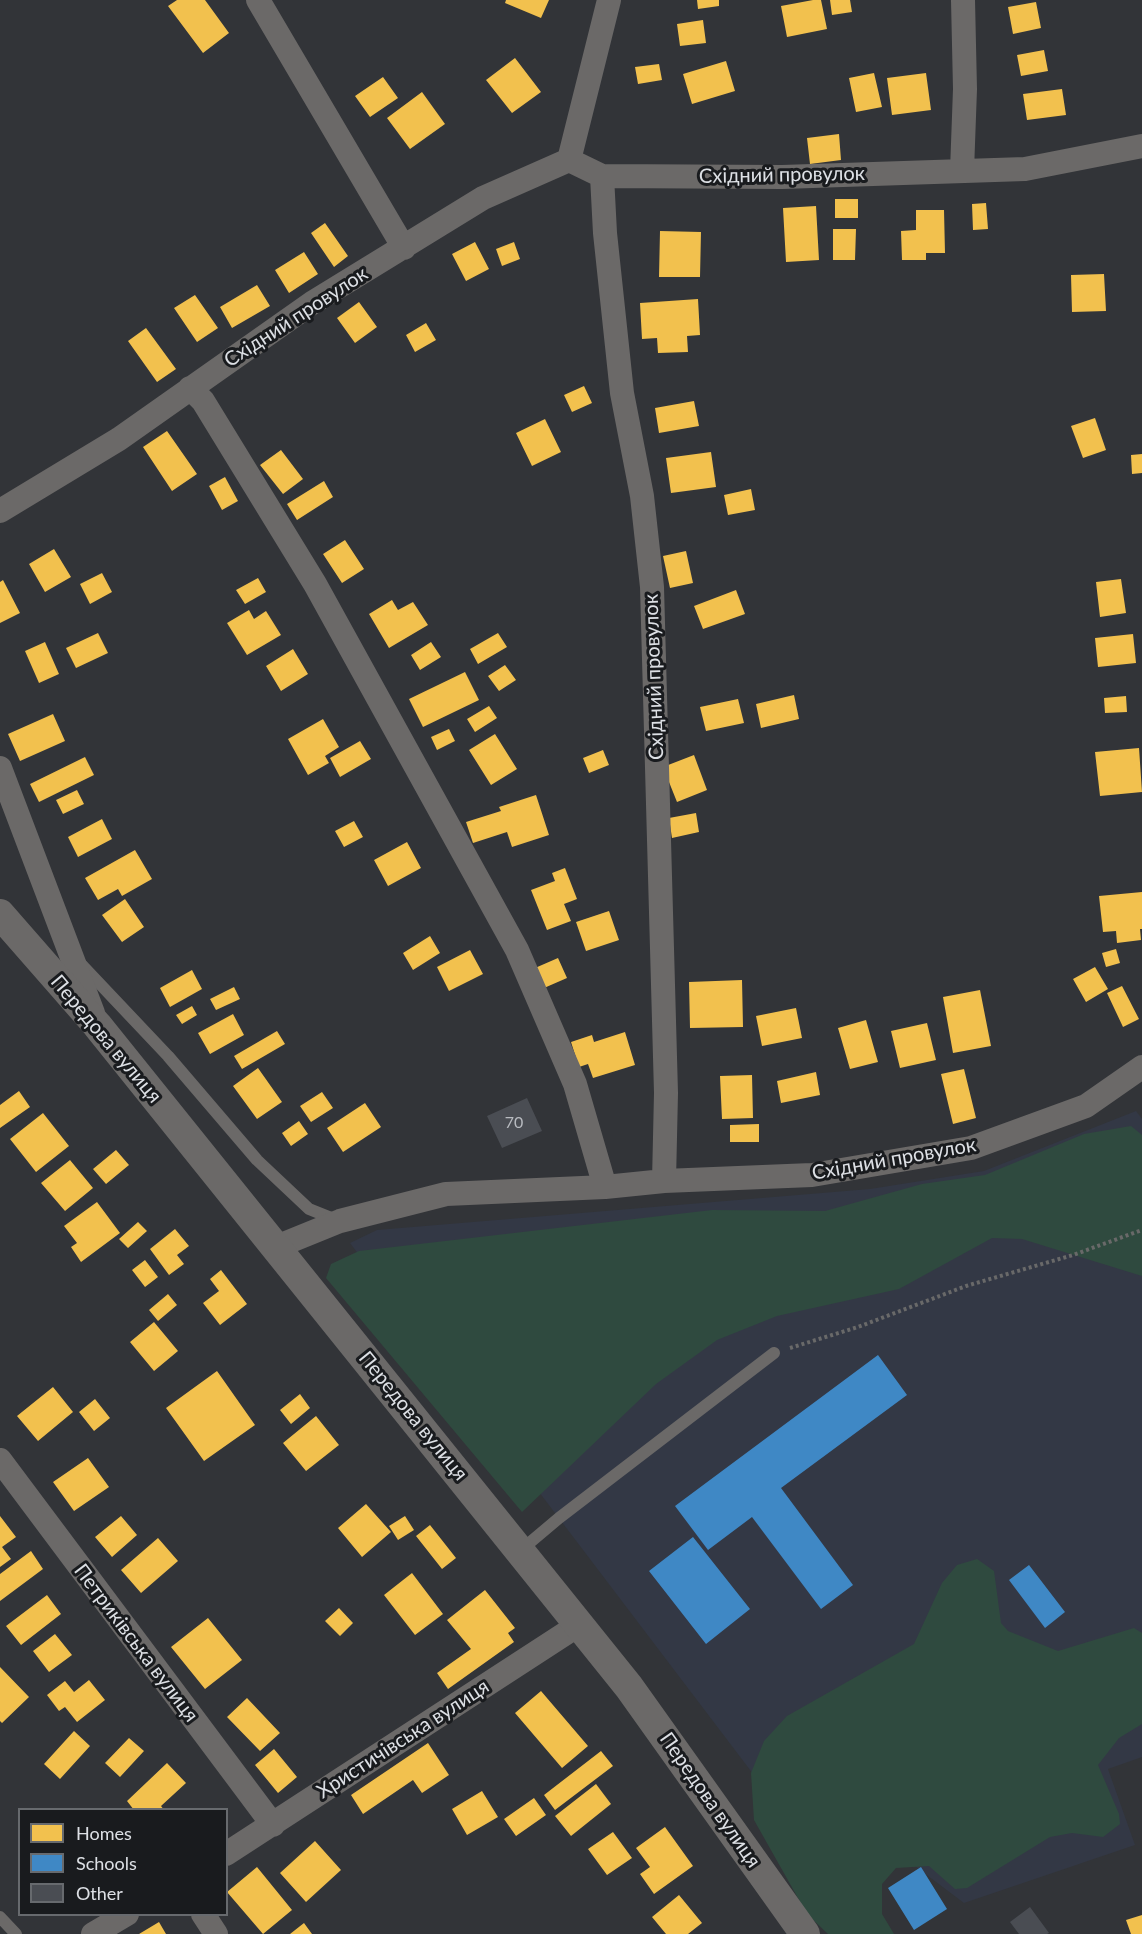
<!DOCTYPE html>
<html>
<head>
<meta charset="utf-8">
<style>
	body { margin:0 }
	#map { position:relative; width:1142px; height:1934px; overflow:hidden; background:#323438; font-family:Lato,sans-serif }
	canvas { display:block }
	.legend { position:absolute; left:18px; top:1808px; width:210px; height:108px; box-sizing:border-box; background:#191b1e; border:2px solid #676a6e; margin:0; padding:8px 10px; list-style:none; font-size:18px; color:#dde0e5 }
	.legend li { display:flex; align-items:center; gap:12px; height:30px }
	.legend b { width:30px; border:2px solid #676a6e }
</style>
</head>
<body>
<div id="map">
<canvas width="1142" height="1934"></canvas>
<ul class="legend">
<li><b style="height:16px;background:#f2c14e"></b>Homes</li>
<li><b style="height:16px;background:#3f88c5"></b>Schools</li>
<li><b style="height:16px;background:#4a4d53"></b>Other</li>
</ul>
</div>
<script>
const ctx = document.querySelector('canvas').getContext('2d');
ctx.lineJoin = 'round';
function fillPath(path, color) {
  ctx.fillStyle = color;
  ctx.fill(path, 'evenodd');
}
function shape(rows) {
  const path = new Path2D();
  for (const r of rows) {
    path.moveTo(r[0], r[1]);
    for (let i = 2; i < r.length; i += 2) path.lineTo(r[i], r[i + 1]);
  }
  return path;
}
function trace(path, color, width, dash) {
  ctx.strokeStyle = color;
  ctx.lineWidth = width;
  ctx.lineCap = dash ? 'butt' : 'round';
  ctx.setLineDash(dash || []);
  ctx.stroke(path);
}
function write(font, color, halo, rows, align = 'center') {
  ctx.font = font + ' Lato,sans-serif';
  ctx.lineWidth = 6;
  ctx.setLineDash([]);
  ctx.textBaseline = 'middle';
  ctx.strokeStyle = halo;
  ctx.fillStyle = color;
  for (const [text, x, y, turn = 0] of rows) {
    ctx.save();
    ctx.translate(x, y);
    ctx.rotate((+turn || 0) * Math.PI / 180);
    ctx.textAlign = isNaN(turn) ? turn : align;
    if (halo) ctx.strokeText(text, 0, 0);
    ctx.fillText(text, 0, 0);
    ctx.restore();
  }
}
const built = shape([
	[1136,1111,1142,1119,1142,1757,1108,1769,1135,1845,964,1903,899,1854,845,1895,350,1243,377,1230,870,1189,984,1171]
]);
const green = shape([
	[1131,1126,1142,1135,1142,1276,1022,1239,992,1238,899,1289,777,1316,717,1340,656,1384,522,1512,326,1278,331,1264,359,1251,712,1210,825,1211,922,1184,985,1175,1084,1134],
	[977,1559,994,1571,1001,1623,1008,1631,1058,1651,1134,1628,1142,1633,1142,1724,1119,1738,1098,1765,1119,1814,1120,1824,1103,1837,1072,1833,1050,1837,967,1888,955,1889,929,1866,896,1868,882,1884,882,1914,894,1934,828,1934,807,1914,754,1820,751,1773,764,1741,787,1716,914,1644,942,1583,957,1565]
]);
const homes = shape([
	[177,0,205,0,229,33,203,53,168,6],
	[506,0,549,0,541,18,505,3],
	[697,0,719,0,719,6,698,9],
	[813,0,821,0,827,29,787,37,781,6],
	[830,0,850,0,852,12,832,15],
	[1036,2,1041,28,1013,34,1008,7],
	[703,20,706,43,680,46,677,24],
	[1044,50,1048,71,1021,76,1017,55],
	[515,58,541,92,512,113,486,80],
	[726,61,735,91,692,104,683,74],
	[659,64,662,80,638,84,635,67],
	[874,73,882,107,856,112,849,78],
	[926,73,931,110,892,115,887,78],
	[383,77,398,98,370,117,355,96],
	[1062,89,1066,115,1027,120,1023,94],
	[422,92,445,124,410,149,387,118],
	[839,134,841,160,810,164,807,138],
	[835,199,858,199,858,218,835,218],
	[986,203,988,229,973,230,972,204],
	[816,206,819,260,786,262,783,208],
	[916,210,944,210,945,253,926,253,926,260,902,260,901,231,916,230],
	[325,223,348,256,334,267,311,233],
	[833,229,856,229,855,260,833,260],
	[660,231,701,232,700,277,659,277],
	[475,242,489,269,466,281,452,254],
	[514,242,520,259,502,266,496,249],
	[304,252,318,274,289,293,275,270],
	[1104,274,1106,311,1072,312,1071,275],
	[257,285,270,306,232,328,220,307],
	[195,295,218,328,197,342,174,308],
	[698,299,700,335,687,336,688,352,658,353,657,338,642,339,640,303],
	[359,302,377,327,355,343,337,318],
	[426,323,436,340,415,352,406,335],
	[146,328,176,369,157,382,128,341],
	[584,386,592,403,572,412,564,395],
	[694,401,699,426,659,433,655,408],
	[1095,418,1106,450,1083,458,1071,426],
	[545,419,561,452,532,466,516,433],
	[167,431,197,474,172,491,143,447],
	[281,450,303,479,283,494,260,465],
	[711,452,716,487,671,493,666,458],
	[1142,454,1142,473,1132,474,1131,455],
	[225,477,238,501,222,510,209,486],
	[324,481,333,497,297,520,287,504],
	[751,489,755,510,728,515,724,495],
	[345,540,364,569,342,583,323,554],
	[54,549,71,577,45,592,29,564],
	[686,551,693,583,670,588,663,556],
	[102,573,112,592,90,604,80,584],
	[258,578,266,592,245,604,236,590],
	[1121,579,1126,613,1100,617,1096,582],
	[3,580,20,613,0,623,0,582],
	[736,590,745,614,703,629,694,606],
	[392,600,398,610,413,602,428,625,389,648,369,614],
	[249,610,254,619,266,611,281,635,247,655,227,623],
	[98,633,108,653,76,668,66,648],
	[498,633,507,647,478,664,470,649],
	[1133,634,1136,663,1098,667,1095,638],
	[45,642,59,674,39,683,25,651],
	[431,642,441,657,420,670,411,655],
	[293,649,308,674,281,691,266,666],
	[505,665,516,680,499,691,488,676],
	[465,672,479,700,423,727,409,699],
	[794,695,799,719,761,728,756,704],
	[1126,696,1127,712,1105,713,1104,698],
	[738,699,744,723,706,731,700,707],
	[489,706,497,718,475,732,467,719],
	[53,714,65,741,20,761,8,734],
	[323,719,339,747,325,756,329,763,308,775,288,739],
	[449,729,455,741,437,750,431,737],
	[495,734,517,769,491,785,469,750],
	[360,741,371,759,340,777,330,758],
	[1139,748,1142,792,1100,796,1095,752],
	[603,750,609,765,589,773,583,758],
	[694,755,707,790,677,802,663,767],
	[85,757,94,775,39,802,30,784],
	[77,790,84,804,63,814,56,800],
	[536,795,549,835,512,847,507,832,473,843,466,822,501,811,499,807],
	[696,813,699,832,672,838,669,818],
	[102,819,112,839,78,857,68,837],
	[354,821,363,837,344,847,335,831],
	[407,842,421,868,388,886,374,860],
	[135,850,152,879,122,896,118,889,98,900,85,878],
	[565,868,577,899,564,904,571,921,547,930,531,890,555,881,552,873],
	[1142,892,1142,929,1140,929,1141,940,1117,943,1116,931,1103,932,1099,896],
	[125,899,144,927,122,942,102,915],
	[609,911,619,940,586,951,576,922],
	[430,936,440,953,413,970,403,953],
	[1116,949,1120,963,1106,967,1102,953],
	[470,950,483,974,449,991,437,967],
	[558,958,567,978,544,988,535,968],
	[1095,967,1108,989,1086,1002,1073,979],
	[192,970,202,989,170,1007,160,988],
	[742,980,743,1027,690,1028,689,982],
	[1122,986,1139,1019,1123,1027,1107,993],
	[234,987,240,999,216,1010,210,999],
	[980,990,991,1046,953,1053,943,997],
	[192,1006,197,1015,182,1024,176,1015],
	[796,1008,802,1038,762,1046,756,1016],
	[233,1014,244,1035,210,1054,198,1033],
	[866,1020,878,1062,850,1069,838,1028],
	[927,1023,936,1060,900,1068,891,1031],
	[277,1031,285,1044,242,1069,234,1056],
	[625,1032,635,1065,593,1078,588,1064,579,1067,571,1042,592,1035,594,1042],
	[258,1068,282,1102,257,1119,233,1086],
	[964,1069,976,1118,953,1124,941,1074],
	[816,1072,820,1095,781,1103,777,1081],
	[752,1075,753,1118,722,1119,720,1076],
	[19,1091,30,1107,0,1128,0,1105],
	[322,1092,333,1108,311,1122,300,1106],
	[365,1103,381,1127,343,1152,327,1128],
	[43,1113,69,1146,36,1172,10,1139],
	[299,1121,308,1134,291,1146,282,1133],
	[759,1124,759,1142,730,1142,730,1125],
	[116,1150,129,1165,106,1184,93,1169],
	[70,1160,93,1188,65,1211,41,1183],
	[97,1202,120,1233,81,1262,71,1247,77,1243,64,1226],
	[138,1222,147,1231,128,1248,119,1239],
	[175,1229,189,1246,177,1255,184,1264,169,1275,150,1249],
	[145,1260,158,1277,145,1287,132,1270],
	[221,1270,247,1304,220,1325,203,1303,219,1291,210,1279],
	[168,1294,177,1305,158,1321,149,1310],
	[154,1322,178,1351,154,1371,130,1342],
	[217,1371,255,1425,204,1461,166,1408],
	[53,1387,73,1412,38,1441,17,1416],
	[300,1394,310,1408,291,1424,280,1410],
	[95,1399,110,1418,94,1431,79,1412],
	[316,1416,339,1445,306,1471,283,1443],
	[88,1458,109,1487,74,1511,53,1482],
	[366,1504,391,1532,362,1557,338,1528],
	[0,1516,16,1537,2,1547,11,1559,0,1567],
	[121,1516,137,1535,112,1557,95,1537],
	[405,1516,414,1530,398,1540,389,1526],
	[430,1525,456,1558,442,1569,416,1536],
	[158,1538,178,1561,141,1593,121,1570],
	[31,1551,43,1569,0,1601,0,1574],
	[412,1573,443,1614,415,1635,384,1595],
	[485,1590,515,1628,508,1633,514,1642,448,1689,437,1673,471,1649,447,1620],
	[47,1595,61,1614,21,1645,6,1626],
	[339,1608,353,1623,340,1636,325,1621],
	[208,1618,242,1660,205,1689,171,1647],
	[55,1634,72,1655,49,1672,33,1651],
	[0,1667,29,1697,2,1723,0,1721],
	[89,1680,105,1700,77,1722,65,1707,59,1711,47,1695,65,1681,74,1692],
	[541,1691,588,1746,562,1768,515,1713],
	[247,1698,280,1733,260,1751,227,1717],
	[74,1731,90,1746,60,1779,44,1764],
	[129,1738,144,1751,120,1777,105,1763],
	[428,1743,449,1775,422,1793,413,1780,363,1814,351,1795],
	[274,1749,297,1777,278,1793,255,1765],
	[601,1751,613,1766,555,1810,544,1795],
	[167,1763,186,1783,161,1806,164,1810,134,1810,127,1801],
	[596,1784,611,1804,571,1836,555,1816],
	[482,1791,498,1817,467,1835,452,1809],
	[534,1798,546,1815,516,1836,504,1819],
	[665,1827,693,1866,654,1894,640,1874,650,1867,636,1848],
	[613,1832,632,1858,607,1875,588,1849],
	[315,1841,341,1870,306,1902,280,1873],
	[257,1867,292,1910,263,1934,227,1892],
	[679,1895,702,1923,688,1934,666,1934,652,1917],
	[1142,1915,1142,1934,1131,1934,1126,1920],
	[159,1922,166,1934,139,1934],
	[304,1923,312,1934,290,1934]
]);
const schools = shape([
	[878,1355,907,1395,781,1488,853,1585,821,1609,752,1517,708,1550,675,1506],
	[693,1537,750,1609,706,1644,649,1571],
	[1029,1565,1065,1612,1045,1628,1009,1580],
	[921,1867,947,1909,914,1930,888,1888]
]);
const building = shape([
	[527,1098,542,1131,502,1148,487,1116],
	[1030,1907,1049,1933,1047,1934,1019,1934,1010,1922]
]);
const path = shape([
	[790,1348,858,1327,966,1286,1073,1255,1142,1230]
]);
const service = shape([
	[81,964,168,1056,257,1160,309,1209,339,1221],
	[521,1550,559,1518,774,1353],
	[0,1917,16,1934]
]);
const minor = shape([
	[258,0,404,248],
	[569,160,609,0],
	[962,171,965,89,963,0],
	[602,176,605,233,622,393,642,496,652,587,666,1093,664,1181],
	[190,388,203,401,315,584,517,950,575,1084,605,1187],
	[0,511,119,439,312,303,483,198,569,160,602,176,782,177,1025,169,1142,146],
	[0,768,93,1013],
	[276,1247,340,1221,446,1194,605,1187,664,1181,812,1175,971,1148,1086,1106,1142,1067],
	[0,1460,273,1825],
	[226,1854,580,1624],
	[203,1914,216,1934],
	[93,1934,127,1914]
]);
const tertiary = shape([
	[0,914,97,1025,629,1687,805,1934]
]);
const numberNames = [
	["70",514,1123]
];
const streetNames = [
	["Східний провулок",782,175,-1],
	["Східний провулок",296,317,-33],
	["Східний провулок",654,677,-92],
	["Передова вулиця",106,1039,50],
	["Східний провулок",894,1159,-10],
	["Передова вулиця",413,1416,51],
	["Петриківська вулиця",136,1643,53],
	["Христичівська вулиця",403,1739,-33],
	["Передова вулиця",710,1800,55]
];
fillPath(built, '#333845');
fillPath(green, '#2f4a3f');
fillPath(homes, '#f2c14e');
fillPath(schools, '#3f88c5');
fillPath(building, '#4a4d53');
trace(path, '#696969', 4, [3, 3]);
trace(service, '#6b6968', 12);
trace(minor, '#6b6968', 24);
trace(tertiary, '#6b6968', 30);
write('16px', '#b8bbc0', null, numberNames);
write('20px', '#dde0e5', '#191b1e', streetNames);
</script>
</body>
</html>
